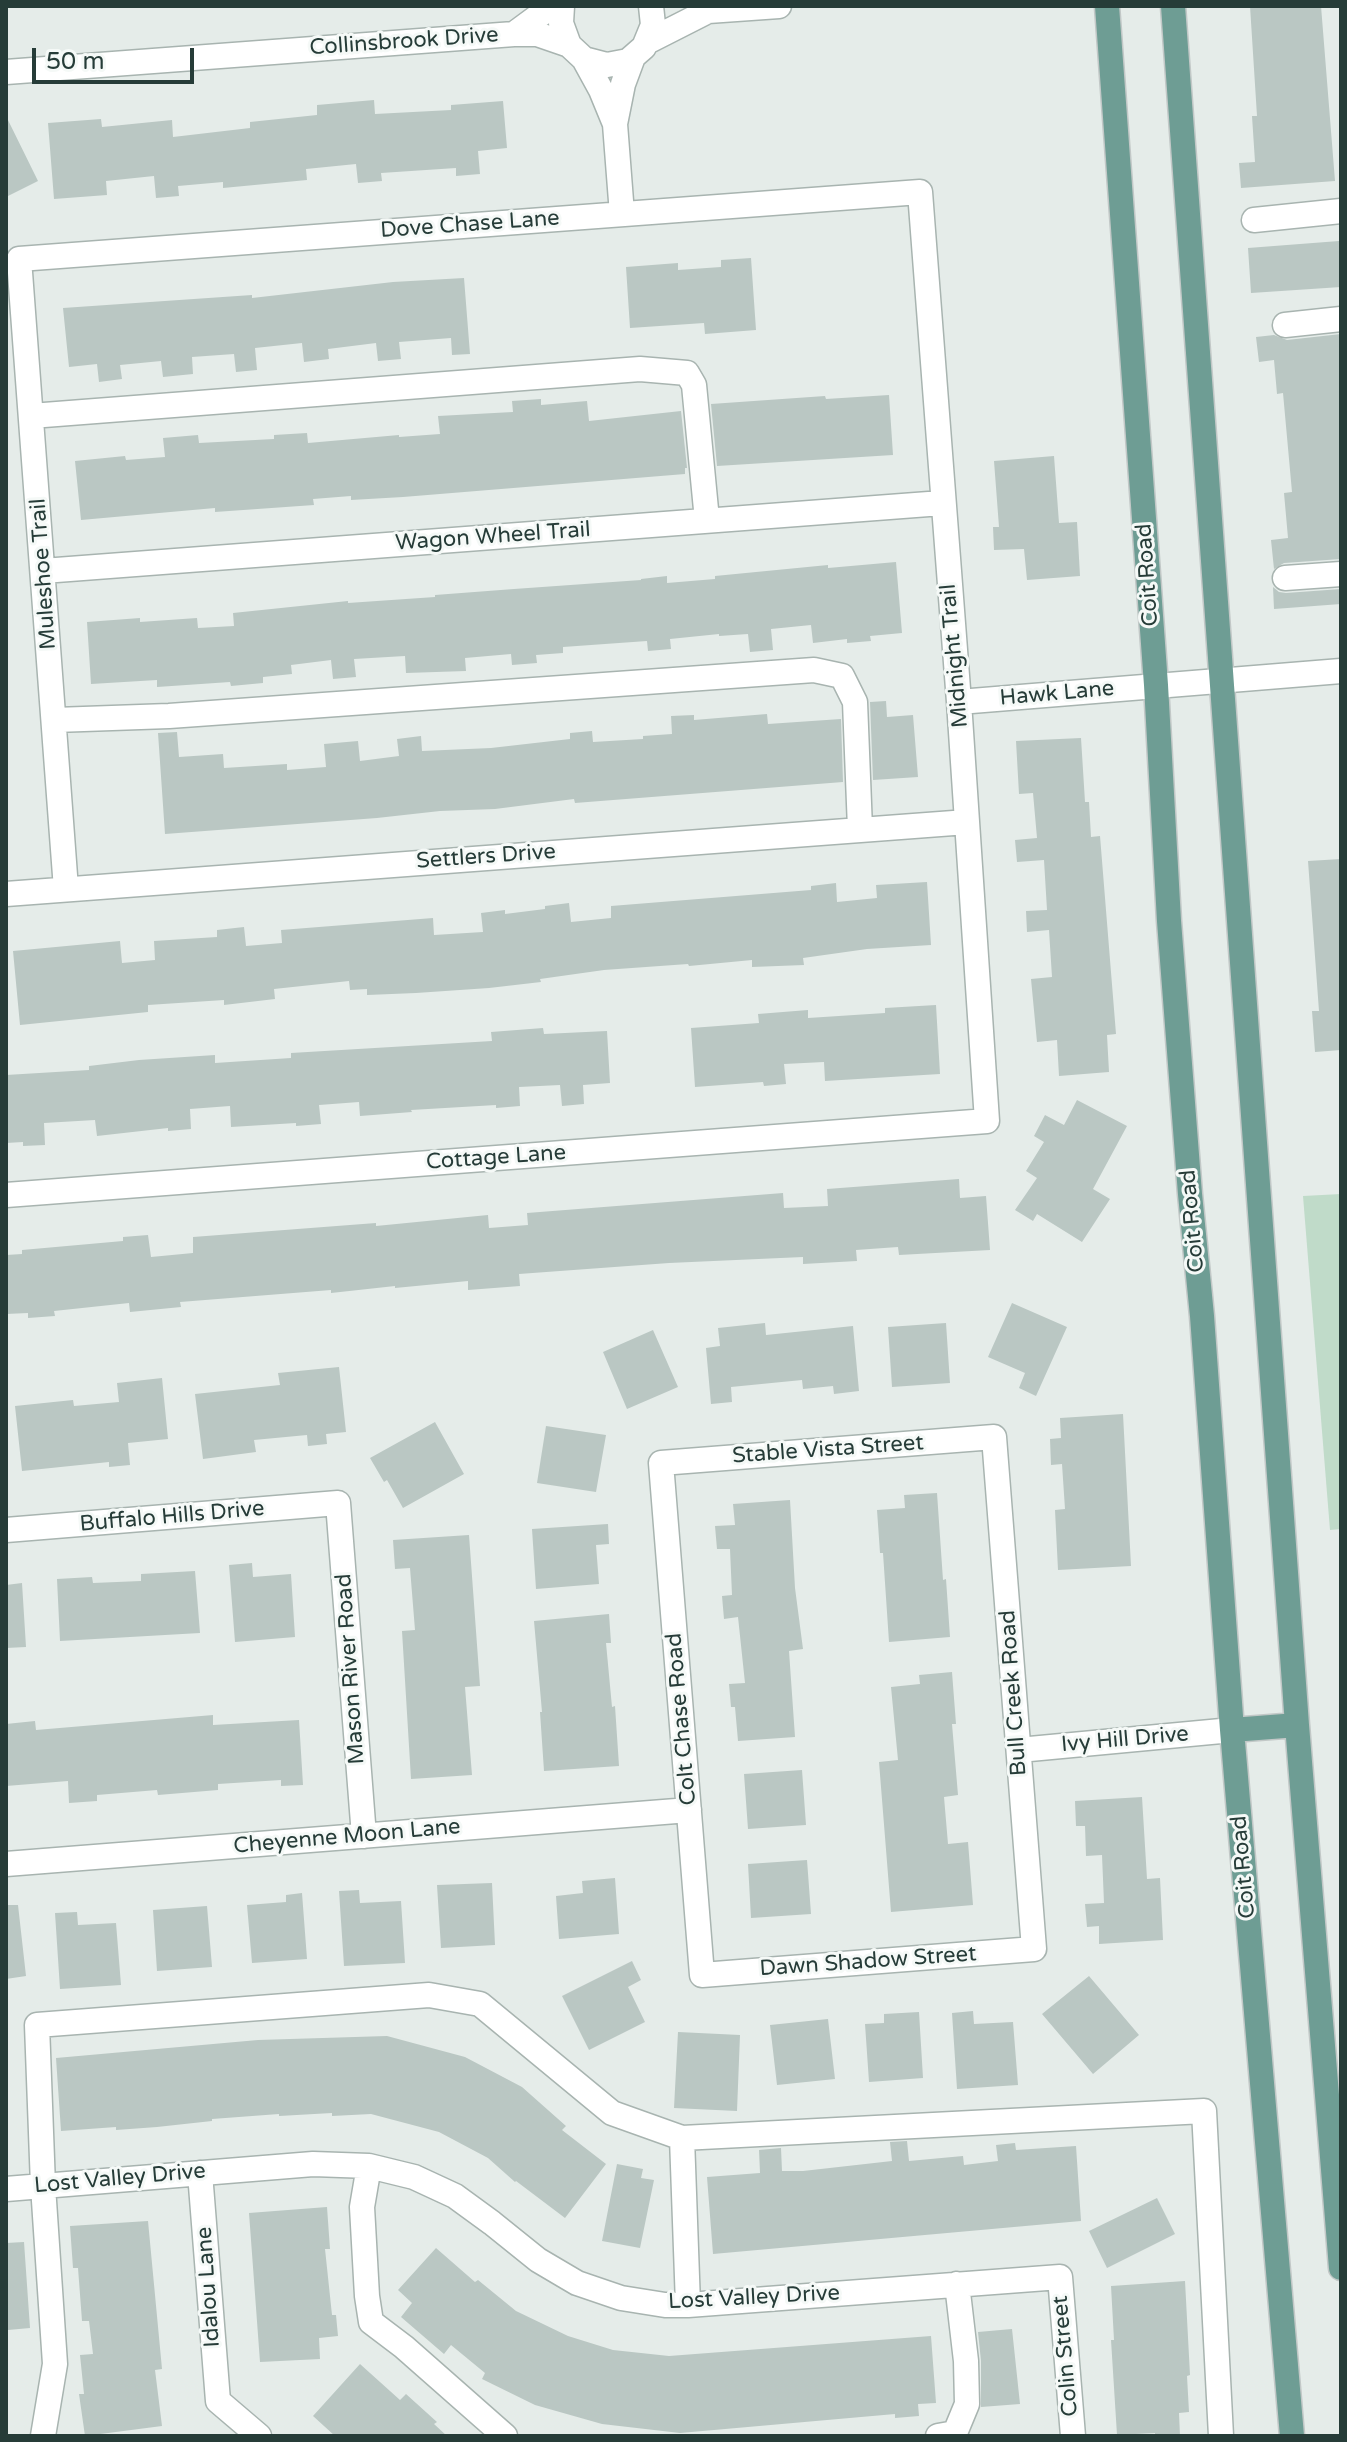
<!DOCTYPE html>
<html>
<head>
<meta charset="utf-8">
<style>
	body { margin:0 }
	#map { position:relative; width:1347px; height:2442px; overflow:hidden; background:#e5ece9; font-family:"Varela Round",sans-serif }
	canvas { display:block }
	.frame { position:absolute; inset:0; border:8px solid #263c38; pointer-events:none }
	.scale { position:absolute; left:32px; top:48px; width:162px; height:36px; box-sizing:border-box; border:4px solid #263c38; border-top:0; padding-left:10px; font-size:24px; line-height:28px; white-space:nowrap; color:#263c38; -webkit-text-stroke:6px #f5f9f7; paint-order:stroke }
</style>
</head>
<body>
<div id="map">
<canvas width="1347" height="2442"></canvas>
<div class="frame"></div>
<div class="scale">50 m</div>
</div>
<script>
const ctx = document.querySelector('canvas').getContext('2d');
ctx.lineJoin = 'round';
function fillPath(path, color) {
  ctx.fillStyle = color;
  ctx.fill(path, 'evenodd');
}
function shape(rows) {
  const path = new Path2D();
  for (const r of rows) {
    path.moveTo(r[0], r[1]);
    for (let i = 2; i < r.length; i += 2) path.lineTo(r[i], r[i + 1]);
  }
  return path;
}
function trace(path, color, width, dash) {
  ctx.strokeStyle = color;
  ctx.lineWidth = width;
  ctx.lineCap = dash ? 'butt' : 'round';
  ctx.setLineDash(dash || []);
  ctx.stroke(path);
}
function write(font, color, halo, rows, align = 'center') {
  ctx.font = font + ' "Varela Round",sans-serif';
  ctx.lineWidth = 6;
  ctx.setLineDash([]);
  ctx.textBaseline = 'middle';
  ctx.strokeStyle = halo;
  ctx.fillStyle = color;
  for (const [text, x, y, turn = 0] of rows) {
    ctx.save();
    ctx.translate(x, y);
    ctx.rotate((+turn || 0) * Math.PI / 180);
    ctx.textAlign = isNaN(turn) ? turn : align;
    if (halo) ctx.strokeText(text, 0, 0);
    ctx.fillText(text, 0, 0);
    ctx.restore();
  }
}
const green = shape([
	[1341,1194,1341,1529,1330,1530,1303,1196]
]);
const building = shape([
	[1250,6,1321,6,1335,181,1241,188,1239,163,1255,162,1252,116,1257,116],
	[374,100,375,114,451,110,451,105,503,101,507,148,478,151,480,174,456,176,456,168,381,173,382,181,358,183,356,164,306,169,307,180,223,188,223,182,178,186,179,196,156,198,154,176,106,181,107,195,54,199,48,123,101,119,102,127,172,120,173,137,250,128,250,122,317,115,317,105],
	[6,116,38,181,6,197],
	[1339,241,1341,287,1251,293,1248,248],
	[751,258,756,330,705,334,704,323,630,328,626,267,678,263,678,270,721,267,721,260],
	[464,278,470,354,452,355,451,338,399,342,401,359,378,361,376,343,328,349,329,359,304,362,302,343,255,348,257,370,236,372,234,354,192,357,193,374,163,377,161,361,120,365,122,379,99,382,97,364,69,367,63,308,252,295,252,298,393,282],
	[1341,334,1341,559,1284,563,1274,569,1271,540,1288,538,1284,493,1292,492,1283,393,1277,394,1274,360,1259,362,1256,337,1274,335,1287,340],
	[889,395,893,455,717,466,711,404,825,396,826,399],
	[541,399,541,405,587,401,589,421,681,411,687,468,685,468,685,474,403,497,351,500,351,496,313,499,314,505,215,512,215,508,81,520,75,461,125,456,126,460,165,457,163,438,198,435,199,443,274,439,274,435,307,433,308,443,399,435,399,437,440,434,438,416,513,412,512,401],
	[1054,456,1059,523,1077,522,1080,576,1027,580,1024,549,994,550,993,527,999,527,994,461],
	[896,562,902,633,870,636,871,641,847,643,847,639,813,643,811,625,771,629,773,650,750,652,748,634,719,636,719,634,670,639,671,649,648,651,647,641,563,647,563,653,536,655,537,663,512,665,511,654,465,658,466,671,406,673,405,656,354,659,356,677,333,679,331,660,291,665,292,674,263,677,263,683,231,686,230,682,157,687,157,680,91,684,87,622,140,618,140,622,197,618,198,628,234,626,233,613,348,601,348,603,435,597,435,595,514,589,641,580,641,579,667,576,667,583,715,579,715,576,828,565,828,568],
	[1273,587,1279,592,1286,593,1341,589,1341,604,1274,609],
	[886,701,887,717,913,715,918,777,873,780,870,702],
	[767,714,768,724,841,719,843,782,575,803,574,799,495,809,440,811,377,818,165,834,158,733,177,732,179,757,223,754,224,768,287,764,287,770,326,767,324,744,358,741,360,761,399,756,397,739,421,736,422,751,491,748,570,739,570,733,592,731,593,742,643,739,643,736,672,734,671,716,694,715,694,720],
	[1081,738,1085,802,1089,802,1091,837,1100,836,1116,1034,1107,1035,1109,1072,1059,1076,1057,1040,1037,1042,1031,979,1052,977,1049,930,1027,932,1026,911,1047,910,1044,860,1017,862,1015,840,1037,838,1033,793,1019,794,1016,741],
	[1341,859,1341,1050,1315,1052,1312,1011,1319,1011,1308,861],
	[927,882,931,945,867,949,803,958,804,965,752,967,752,960,689,966,688,964,604,970,540,979,541,982,489,988,416,993,367,995,367,989,350,990,349,981,274,989,275,999,224,1005,224,1000,148,1005,148,1012,20,1025,13,951,120,941,122,963,155,960,154,941,217,937,217,930,244,927,246,946,282,943,281,930,433,918,434,935,483,932,481,913,505,910,505,914,545,909,545,906,569,903,571,922,611,918,611,906,811,890,811,886,836,883,837,902,877,898,876,885],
	[936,1005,940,1074,825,1081,824,1062,784,1064,786,1084,764,1086,763,1082,695,1087,691,1028,759,1023,758,1014,808,1010,808,1018,885,1013,885,1008],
	[543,1028,544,1034,607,1031,610,1083,583,1085,584,1104,562,1106,560,1085,519,1087,520,1106,496,1108,496,1105,411,1110,412,1112,360,1116,359,1102,319,1105,321,1124,296,1126,296,1123,231,1127,230,1106,190,1109,191,1129,168,1131,168,1128,97,1136,95,1120,44,1123,45,1145,23,1146,23,1142,6,1143,6,1075,89,1070,89,1066,139,1060,215,1055,215,1063,291,1058,291,1053,492,1041,491,1032],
	[1077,1100,1127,1126,1093,1189,1110,1199,1082,1242,1037,1214,1033,1221,1015,1210,1037,1178,1026,1171,1044,1142,1034,1136,1045,1115,1064,1125],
	[959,1179,960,1198,986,1196,990,1250,899,1255,898,1247,856,1250,857,1261,803,1264,803,1257,669,1263,519,1274,520,1286,468,1290,468,1281,395,1288,395,1286,331,1293,331,1290,180,1302,181,1307,130,1312,129,1303,54,1311,55,1316,28,1318,28,1313,6,1314,6,1255,22,1254,22,1250,123,1241,123,1237,148,1235,151,1257,193,1253,193,1237,376,1223,376,1226,488,1215,489,1228,528,1225,527,1213,783,1193,784,1208,828,1206,827,1189],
	[1012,1303,1067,1327,1036,1396,1019,1388,1025,1373,988,1357],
	[765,1323,766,1335,853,1326,859,1391,834,1394,833,1386,803,1389,802,1380,731,1387,732,1402,711,1404,706,1348,720,1346,718,1328],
	[946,1323,950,1383,892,1387,888,1327],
	[653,1330,678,1387,627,1409,603,1352],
	[339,1367,346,1432,326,1434,327,1444,308,1446,307,1435,254,1440,256,1452,203,1459,195,1394,280,1385,278,1373],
	[162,1378,168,1439,128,1443,130,1465,109,1467,109,1462,22,1471,15,1406,73,1400,74,1406,119,1402,117,1383],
	[1123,1414,1131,1566,1058,1570,1055,1510,1065,1509,1062,1464,1051,1465,1050,1439,1061,1438,1060,1418],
	[435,1422,464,1474,403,1508,387,1480,384,1482,370,1458],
	[546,1426,606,1435,596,1492,537,1483],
	[937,1493,943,1580,946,1579,950,1637,889,1642,883,1553,880,1553,877,1510,905,1508,904,1495],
	[790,1500,795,1588,803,1649,789,1651,795,1737,738,1741,735,1707,731,1707,729,1684,745,1683,738,1617,724,1619,722,1596,732,1595,730,1549,717,1549,715,1526,735,1525,733,1504],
	[608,1524,609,1544,596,1545,599,1584,536,1589,532,1529],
	[469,1535,480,1686,465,1687,472,1775,411,1779,402,1631,415,1630,410,1568,395,1569,393,1540],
	[252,1563,253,1577,291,1574,295,1637,235,1642,229,1565],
	[195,1571,200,1633,60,1641,57,1579,92,1577,93,1583,141,1581,141,1574],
	[22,1583,26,1647,6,1648,6,1585],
	[609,1614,611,1643,606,1643,612,1707,615,1706,619,1766,544,1771,540,1712,542,1712,534,1621],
	[952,1672,956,1724,952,1724,958,1795,944,1797,948,1844,968,1842,973,1905,891,1912,879,1762,898,1760,891,1687,920,1684,919,1675],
	[213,1715,213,1725,299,1720,303,1785,281,1786,281,1780,218,1784,218,1790,158,1795,157,1790,97,1795,97,1801,69,1803,68,1781,6,1786,6,1724,35,1721,36,1730],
	[802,1770,806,1825,748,1829,744,1774],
	[1142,1797,1147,1879,1160,1878,1163,1940,1099,1944,1099,1926,1087,1927,1085,1904,1104,1903,1102,1855,1086,1856,1085,1826,1076,1826,1075,1801],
	[807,1860,811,1914,751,1918,748,1864],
	[615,1878,619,1934,559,1939,556,1896,583,1893,582,1881],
	[492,1883,495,1945,441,1948,437,1885],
	[359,1890,360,1903,401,1901,405,1963,344,1966,339,1891],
	[302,1893,307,1959,252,1963,247,1905,286,1902,286,1895],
	[6,1905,18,1905,26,1976,6,1979],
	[207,1906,212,1967,157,1971,153,1910],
	[77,1912,78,1925,116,1923,121,1985,60,1989,55,1913],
	[632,1961,641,1980,628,1987,645,2022,589,2050,562,1996],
	[1089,1976,1139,2035,1093,2074,1042,2014],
	[973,2011,974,2024,1013,2022,1018,2085,957,2089,952,2013],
	[919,2012,923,2078,869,2082,865,2024,884,2023,884,2014],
	[828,2019,835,2079,777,2085,770,2025],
	[678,2032,740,2035,737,2111,674,2108],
	[387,2036,465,2057,522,2087,566,2126,562,2130,606,2164,565,2218,516,2181,515,2182,488,2158,439,2132,371,2114,332,2116,332,2113,279,2116,279,2114,212,2119,212,2121,157,2127,116,2130,116,2127,61,2131,56,2058,258,2040],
	[907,2141,909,2161,963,2156,964,2165,998,2161,996,2145,1015,2143,1016,2150,1076,2146,1081,2221,713,2254,707,2177,760,2173,759,2150,781,2148,782,2171,803,2171,892,2161,890,2142],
	[617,2164,643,2169,641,2178,654,2180,640,2248,602,2241],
	[1157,2198,1175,2234,1107,2268,1089,2231],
	[327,2207,330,2249,325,2249,332,2315,336,2315,338,2336,319,2338,320,2359,260,2362,249,2213],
	[148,2221,162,2369,155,2370,162,2426,85,2436,79,2394,84,2394,80,2355,93,2354,89,2321,82,2321,78,2268,73,2268,70,2226],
	[24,2242,30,2328,8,2330,6,2319,6,2243],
	[436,2248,475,2282,478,2280,516,2311,568,2336,613,2350,669,2356,931,2336,936,2403,918,2404,919,2416,895,2418,895,2414,680,2433,602,2424,535,2405,482,2379,485,2373,451,2345,444,2354,401,2317,412,2303,398,2290],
	[1185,2281,1190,2375,1187,2376,1189,2412,1179,2413,1180,2436,1155,2436,1155,2433,1117,2435,1111,2340,1114,2340,1111,2286],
	[1012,2329,1020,2404,981,2407,981,2361,978,2332],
	[360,2364,400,2400,406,2394,437,2422,434,2424,447,2436,335,2436,313,2416]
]);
const minor = shape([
	[562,6,561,23,569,45,584,59,607,65,628,61,644,47,653,25,651,6],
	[514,34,552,6],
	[647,42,708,11,779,6],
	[584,59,601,90,615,124],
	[6,72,514,34,537,34,569,45],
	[622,214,615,124,623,84,633,57],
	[1254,220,1341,211],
	[1285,325,1341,319],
	[31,416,640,369,687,373,694,385,707,520],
	[43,571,942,503],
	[1285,578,1341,574],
	[959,702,1341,671],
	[55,720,169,716,814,670,842,676,855,702,860,829],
	[6,894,967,822],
	[6,1195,987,1121,959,702,920,192,19,259,66,889],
	[994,1437,1034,1949,702,1975,661,1463,994,1437],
	[6,1530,338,1503,364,1836],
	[1019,1750,1232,1730],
	[6,1864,689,1810],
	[369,2166,362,2207,367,2296,371,2322,404,2347,505,2436],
	[200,2173,218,2401,259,2436],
	[6,2189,313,2164,369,2166,414,2177,455,2196,492,2223,538,2260,577,2283,621,2298,665,2305,688,2305,1060,2277,1073,2436],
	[688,2305,682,2138,1204,2111,1221,2436],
	[43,2436,55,2364,43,2186,37,2025,429,1995,480,2004,612,2113,682,2138],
	[938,2436,955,2433,967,2404,966,2361,957,2284]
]);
const major = shape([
	[1107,6,1156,685,1169,921,1190,1194,1202,1316,1232,1730,1292,2436],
	[1173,6,1297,1725,1341,2268],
	[1232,1730,1297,1725]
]);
const streetNames = [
	["Collinsbrook Drive",404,42,-4],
	["Dove Chase Lane",470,225,-4],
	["Wagon Wheel Trail",493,537,-4],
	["Muleshoe Trail",44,574,-94],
	["Coit Road",1148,575,-94],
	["Midnight Trail",955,656,-95],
	["Hawk Lane",1057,694,-5],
	["Settlers Drive",486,857,-4],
	["Cottage Lane",496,1158,-4],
	["Coit Road",1193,1221,-95],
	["Stable Vista Street",828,1450,-4],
	["Buffalo Hills Drive",172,1517,-5],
	["Mason River Road",351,1669,-94],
	["Bull Creek Road",1014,1693,-94],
	["Colt Chase Road",682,1719,-95],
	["Ivy Hill Drive",1125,1740,-5],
	["Cheyenne Moon Lane",347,1837,-5],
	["Coit Road",1244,1867,-95],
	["Dawn Shadow Street",868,1962,-4],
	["Lost Valley Drive",120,2179,-5],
	["Idalou Lane",209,2287,-94],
	["Lost Valley Drive",754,2298,-3],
	["Colin Street",1066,2356,-95]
];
fillPath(green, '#c0dbc9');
fillPath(building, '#bac7c3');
trace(minor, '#a8b4b0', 27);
trace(major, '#c2c8c7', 27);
trace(minor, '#fff', 24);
trace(major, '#6e9d94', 24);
write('22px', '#263c38', '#f5f9f7', streetNames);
</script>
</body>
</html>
